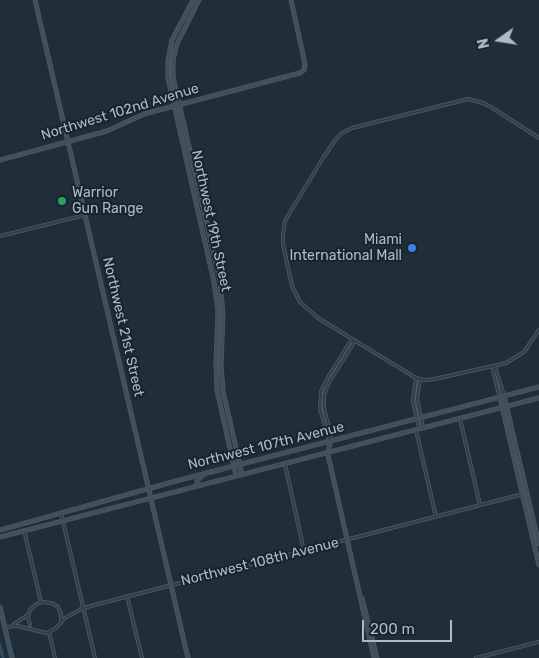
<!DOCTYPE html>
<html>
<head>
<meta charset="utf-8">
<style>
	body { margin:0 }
	#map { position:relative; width:539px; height:658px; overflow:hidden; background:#1f2e39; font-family:Rubik,sans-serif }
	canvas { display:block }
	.north { position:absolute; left:474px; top:15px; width:50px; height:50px; -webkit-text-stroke:4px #18252e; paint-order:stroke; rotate:257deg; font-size:14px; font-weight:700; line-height:20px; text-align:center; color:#acbbc6 }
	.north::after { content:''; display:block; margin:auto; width:18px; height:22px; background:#acbbc6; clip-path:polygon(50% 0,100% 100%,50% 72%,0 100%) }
	.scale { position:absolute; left:362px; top:620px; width:90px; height:22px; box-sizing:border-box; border:2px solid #acbbc6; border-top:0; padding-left:6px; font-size:15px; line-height:18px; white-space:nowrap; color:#acbbc6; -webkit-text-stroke:4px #18252e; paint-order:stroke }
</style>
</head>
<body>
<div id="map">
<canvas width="539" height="658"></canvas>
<div class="north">N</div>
<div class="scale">200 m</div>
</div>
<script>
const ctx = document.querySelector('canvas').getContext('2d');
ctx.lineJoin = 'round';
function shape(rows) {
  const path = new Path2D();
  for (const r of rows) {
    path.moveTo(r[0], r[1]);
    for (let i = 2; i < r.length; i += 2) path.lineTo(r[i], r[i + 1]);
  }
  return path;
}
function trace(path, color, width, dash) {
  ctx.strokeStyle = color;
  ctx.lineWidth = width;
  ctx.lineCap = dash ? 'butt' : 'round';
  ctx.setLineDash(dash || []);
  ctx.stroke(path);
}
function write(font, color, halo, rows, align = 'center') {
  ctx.font = font + ' Rubik,sans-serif';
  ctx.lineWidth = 4;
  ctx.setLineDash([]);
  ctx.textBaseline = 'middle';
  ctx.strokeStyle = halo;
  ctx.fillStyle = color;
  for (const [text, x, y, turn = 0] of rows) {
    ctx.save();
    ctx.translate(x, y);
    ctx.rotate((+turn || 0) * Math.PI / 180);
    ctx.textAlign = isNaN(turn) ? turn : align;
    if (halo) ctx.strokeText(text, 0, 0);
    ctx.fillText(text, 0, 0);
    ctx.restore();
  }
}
const canal = shape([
	[0,645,3,658]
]);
const street = shape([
	[539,138,491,107,483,103,468,99,352,128,342,133,336,139,323,158,289,214,285,221,283,235,283,244,292,286,300,302,318,318,416,378,425,380,435,379,506,363,524,352,539,330],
	[0,236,85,215],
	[494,366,493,371,500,398],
	[495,367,504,395],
	[416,378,413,401,419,428],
	[420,379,417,399,423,428],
	[460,419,480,505],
	[416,430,436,517],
	[330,440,331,435,324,409,324,395,328,384,353,344,354,340],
	[330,442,320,409,321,391,330,374,350,342,353,340],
	[285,464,304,551],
	[61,513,95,658],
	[24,530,41,602],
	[127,596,142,658],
	[14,624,28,615],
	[30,625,28,617,30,610,35,605,41,602,52,603,58,607,61,614,61,621],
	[5,627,18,626,46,633,55,629,65,618,83,608,523,494],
	[49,632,55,658],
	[476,658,539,642]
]);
const secondary = shape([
	[35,0,188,658],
	[193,0,172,40,168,61,168,78,214,282,218,312,216,362,217,390,236,475],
	[199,0,177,44,173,60,173,77,220,281,223,314,221,365,223,391,242,474],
	[0,160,107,131,144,114,300,73,304,70,305,64,291,0],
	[504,396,539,544],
	[500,398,539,565],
	[330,442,328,455,374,658],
	[197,486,197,481,204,474],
	[0,530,176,481,539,387],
	[0,537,539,398],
	[362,598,377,658],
	[0,607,12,658]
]);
const markers = [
	[62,201,5,"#2e9e5b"],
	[412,248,5,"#3f7fe0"]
];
const streetNames = [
	["Northwest 102nd Avenue",120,112,-17],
	["Northwest 19th Street",211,221,78],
	["Northwest 21st Street",123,327,77],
	["Northwest 107th Avenue",266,446,-14],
	["Northwest 108th Avenue",260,562,-14]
];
const poiNames = [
	["Warrior",72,193],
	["Gun Range",72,209],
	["Miami",402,240,"right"],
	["International Mall",402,256,"right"]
];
trace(canal, '#2f4b60', 3);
trace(street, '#505e67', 4);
trace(secondary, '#505e67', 5);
trace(street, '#324049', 2.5);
trace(secondary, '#40505d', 4);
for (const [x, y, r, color] of markers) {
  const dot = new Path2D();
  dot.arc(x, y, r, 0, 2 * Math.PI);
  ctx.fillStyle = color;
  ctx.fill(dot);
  trace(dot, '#18252e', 2);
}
write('14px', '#acbbc6', '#18252e', streetNames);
write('14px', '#acbbc6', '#18252e', poiNames, 'left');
</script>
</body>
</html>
